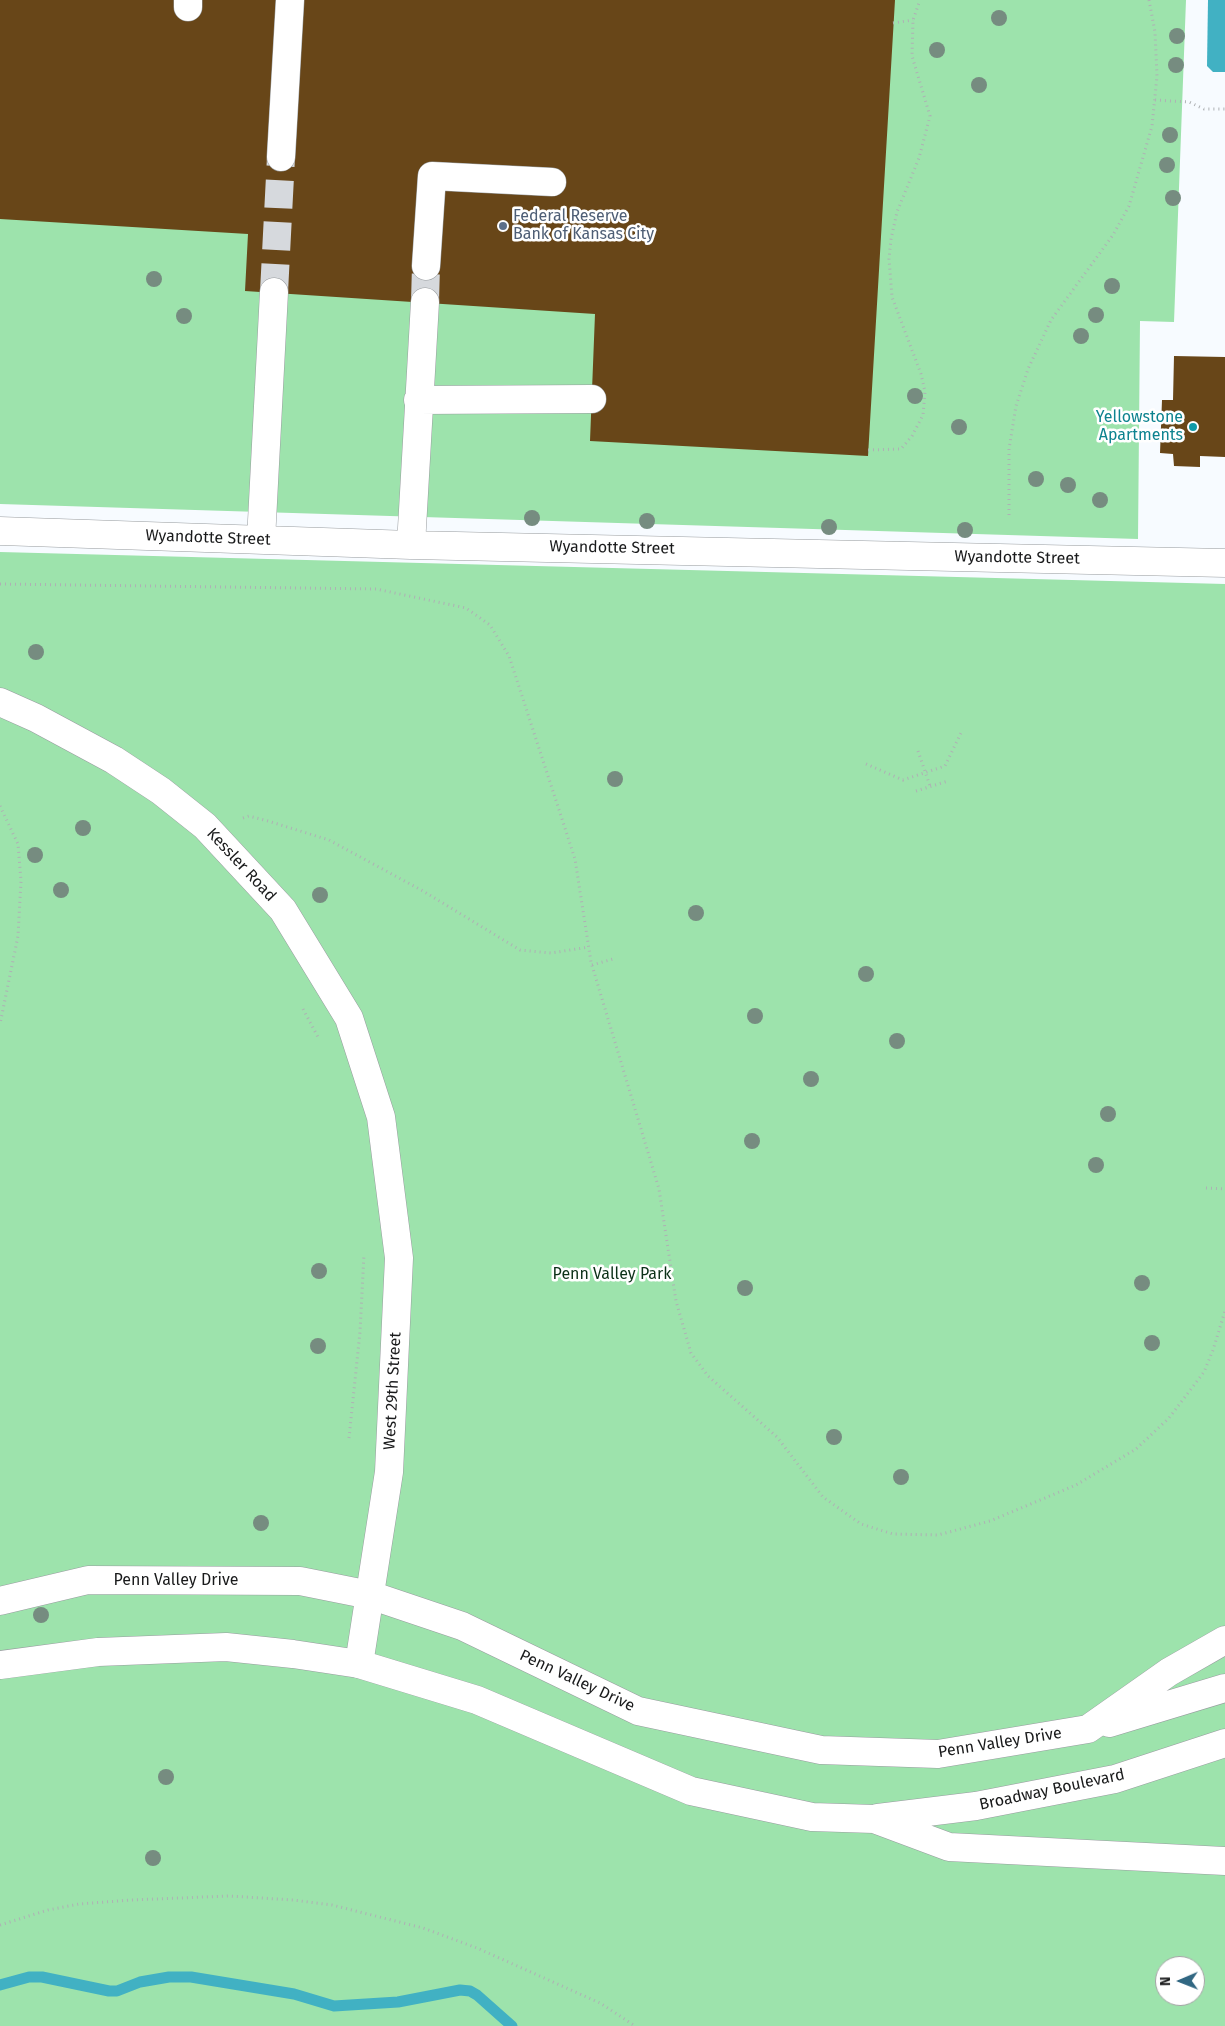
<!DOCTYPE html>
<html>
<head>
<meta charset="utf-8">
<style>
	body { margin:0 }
	#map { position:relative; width:1225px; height:2026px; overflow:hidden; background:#f7fbff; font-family:"Fira Sans",sans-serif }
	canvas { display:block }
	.north { position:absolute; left:1155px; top:1956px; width:50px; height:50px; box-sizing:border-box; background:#fff; border:1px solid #a3a3a4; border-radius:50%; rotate:269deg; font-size:14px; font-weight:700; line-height:20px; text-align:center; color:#191a1b }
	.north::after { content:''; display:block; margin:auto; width:18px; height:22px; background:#316782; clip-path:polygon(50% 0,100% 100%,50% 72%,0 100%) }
</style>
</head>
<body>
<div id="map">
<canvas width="1225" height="2026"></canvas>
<div class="north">N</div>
</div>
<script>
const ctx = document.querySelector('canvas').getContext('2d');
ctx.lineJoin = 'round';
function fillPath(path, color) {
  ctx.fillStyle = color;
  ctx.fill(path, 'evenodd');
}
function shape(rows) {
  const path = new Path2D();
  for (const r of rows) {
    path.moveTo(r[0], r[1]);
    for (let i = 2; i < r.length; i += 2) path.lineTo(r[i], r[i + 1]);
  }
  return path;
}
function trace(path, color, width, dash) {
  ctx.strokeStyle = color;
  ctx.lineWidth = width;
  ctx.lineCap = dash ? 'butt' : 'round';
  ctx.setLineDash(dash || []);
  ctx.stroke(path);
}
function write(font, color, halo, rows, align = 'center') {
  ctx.font = font + ' "Fira Sans",sans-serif';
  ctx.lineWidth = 5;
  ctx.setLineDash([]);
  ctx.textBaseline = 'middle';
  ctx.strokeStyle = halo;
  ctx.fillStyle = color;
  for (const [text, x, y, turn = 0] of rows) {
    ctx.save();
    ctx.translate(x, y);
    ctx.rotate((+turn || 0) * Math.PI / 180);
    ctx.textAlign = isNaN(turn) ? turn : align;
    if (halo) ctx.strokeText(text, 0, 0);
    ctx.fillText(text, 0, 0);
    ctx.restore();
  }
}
const green = shape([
	[0,0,1186,0,1174,322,1140,321,1138,539,0,504],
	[0,552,1225,584,1225,2026,0,2026],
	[1165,1966,1195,1966,1195,1996,1165,1996]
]);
const water = shape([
	[1208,0,1225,0,1225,72,1213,72,1207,66]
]);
const stream = shape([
	[0,1985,29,1977,42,1977,109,1991,117,1991,140,1982,169,1977,191,1977,294,1994,334,2006,398,2002,460,1990,470,1991,477,1995,512,2026]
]);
const building = shape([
	[0,0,895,0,868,456,590,441,595,314,245,291,248,234,0,219],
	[1174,356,1225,357,1225,457,1200,456,1200,467,1174,466,1173,454,1160,453,1162,400,1173,400]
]);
const minorTunnel = shape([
	[274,292,281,157],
	[425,302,426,266]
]);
const path = shape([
	[893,23,913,20],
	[1155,100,1189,102,1204,109,1225,109],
	[868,450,901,449,912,436,923,415,925,392,921,374,892,297,889,259,891,239,897,212,919,158,930,116,912,56,913,20,920,0],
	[1009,515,1009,449,1016,406,1028,369,1051,320,1113,235,1129,206,1152,126,1157,76,1155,32,1149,0],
	[0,584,376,589,466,608,490,625,509,656,575,859,591,962,659,1189,676,1301,691,1353,708,1376,777,1437,823,1497,861,1524,893,1534,938,1535,990,1521,1076,1485,1136,1449,1169,1418,1204,1372,1213,1350,1225,1311],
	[918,751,930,786],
	[866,764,903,780,945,766,961,733],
	[916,791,948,781],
	[0,806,18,844,21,881,18,936,0,1024],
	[243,818,249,816,268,821,329,840,423,891,520,950,551,953,589,947],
	[592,965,613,959],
	[303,1009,319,1039],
	[1206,1188,1225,1189],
	[349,1438,360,1332,364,1254],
	[0,1925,48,1910,79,1904,131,1900,229,1896,293,1900,332,1905,423,1928,477,1948,600,2003,635,2026]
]);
const minor = shape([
	[188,7,188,0],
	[281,157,290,0],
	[426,266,432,176,552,182],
	[418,400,592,399],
	[0,531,411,545,1225,563],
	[261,540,274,292],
	[411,545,425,302],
	[0,702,36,718,114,760,161,791,205,826,283,910,349,1018,381,1117,399,1258,389,1472,359,1664]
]);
const major = shape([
	[0,1601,88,1580,300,1581,370,1595,462,1626,638,1711,821,1750,938,1754,1088,1729,1169,1672,1225,1640],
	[0,1665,98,1652,226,1647,293,1654,359,1664,477,1700,691,1791,812,1817,874,1819,949,1847,1225,1861],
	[1109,1723,1225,1688],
	[878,1818,976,1806,1115,1779,1225,1743]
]);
const trees = [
	[999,18],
	[1177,36],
	[937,50],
	[1176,65],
	[979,85],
	[1170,135],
	[1167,165],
	[1173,198],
	[154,279],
	[1112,286],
	[1096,315],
	[184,316],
	[1081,336],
	[915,396],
	[959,427],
	[1036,479],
	[1068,485],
	[1100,500],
	[532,518],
	[647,521],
	[829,527],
	[965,530],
	[36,652],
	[615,779],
	[83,828],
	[35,855],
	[61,890],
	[320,895],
	[696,913],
	[866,974],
	[755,1016],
	[897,1041],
	[811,1079],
	[1108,1114],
	[752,1141],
	[1096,1165],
	[319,1271],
	[1142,1283],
	[745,1288],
	[1152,1343],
	[318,1346],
	[834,1437],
	[901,1477],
	[261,1523],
	[41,1615],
	[166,1777],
	[153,1858]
];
const markers = [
	[503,226,5,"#5c6f8a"],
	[1193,427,5,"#0f9aa8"]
];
const serviceNames = [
	["Federal Reserve",513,217],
	["Bank of Kansas City",513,235]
];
const cultureNames = [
	["Yellowstone",1183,418],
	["Apartments",1183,436]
];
const streetNames = [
	["Wyandotte Street",208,538,2],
	["Wyandotte Street",612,548,1],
	["Wyandotte Street",1017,558,1],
	["Kessler Road",241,865,47],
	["West 29th Street",393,1391,-87],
	["Penn Valley Drive",176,1581],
	["Penn Valley Drive",577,1681,25],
	["Penn Valley Drive",1000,1743,-9],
	["Broadway Boulevard",1052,1790,-12]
];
const parkNames = [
	["Penn Valley Park",612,1275]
];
fillPath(green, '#9de3ac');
fillPath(water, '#41b1c3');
trace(stream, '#41b1c3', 11);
fillPath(building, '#684618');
trace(minorTunnel, '#d6d9dd', 28, [28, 14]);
trace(minor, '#989c9f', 29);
trace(major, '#989c9f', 29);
trace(path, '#aeb1b4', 3, [1, 4]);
trace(minor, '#fff', 28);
trace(major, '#fff', 28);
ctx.fillStyle = '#768c80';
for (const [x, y] of trees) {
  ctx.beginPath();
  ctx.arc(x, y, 8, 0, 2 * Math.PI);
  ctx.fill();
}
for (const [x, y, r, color] of markers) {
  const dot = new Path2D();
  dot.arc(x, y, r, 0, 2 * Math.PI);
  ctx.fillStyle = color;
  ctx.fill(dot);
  trace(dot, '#fff', 2);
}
write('16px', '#4e5e75', '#fff', serviceNames, 'left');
write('16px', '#0d838f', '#fff', cultureNames, 'right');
write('16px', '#191a1b', '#fff', streetNames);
write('16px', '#0c3118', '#fff', parkNames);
</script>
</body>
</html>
